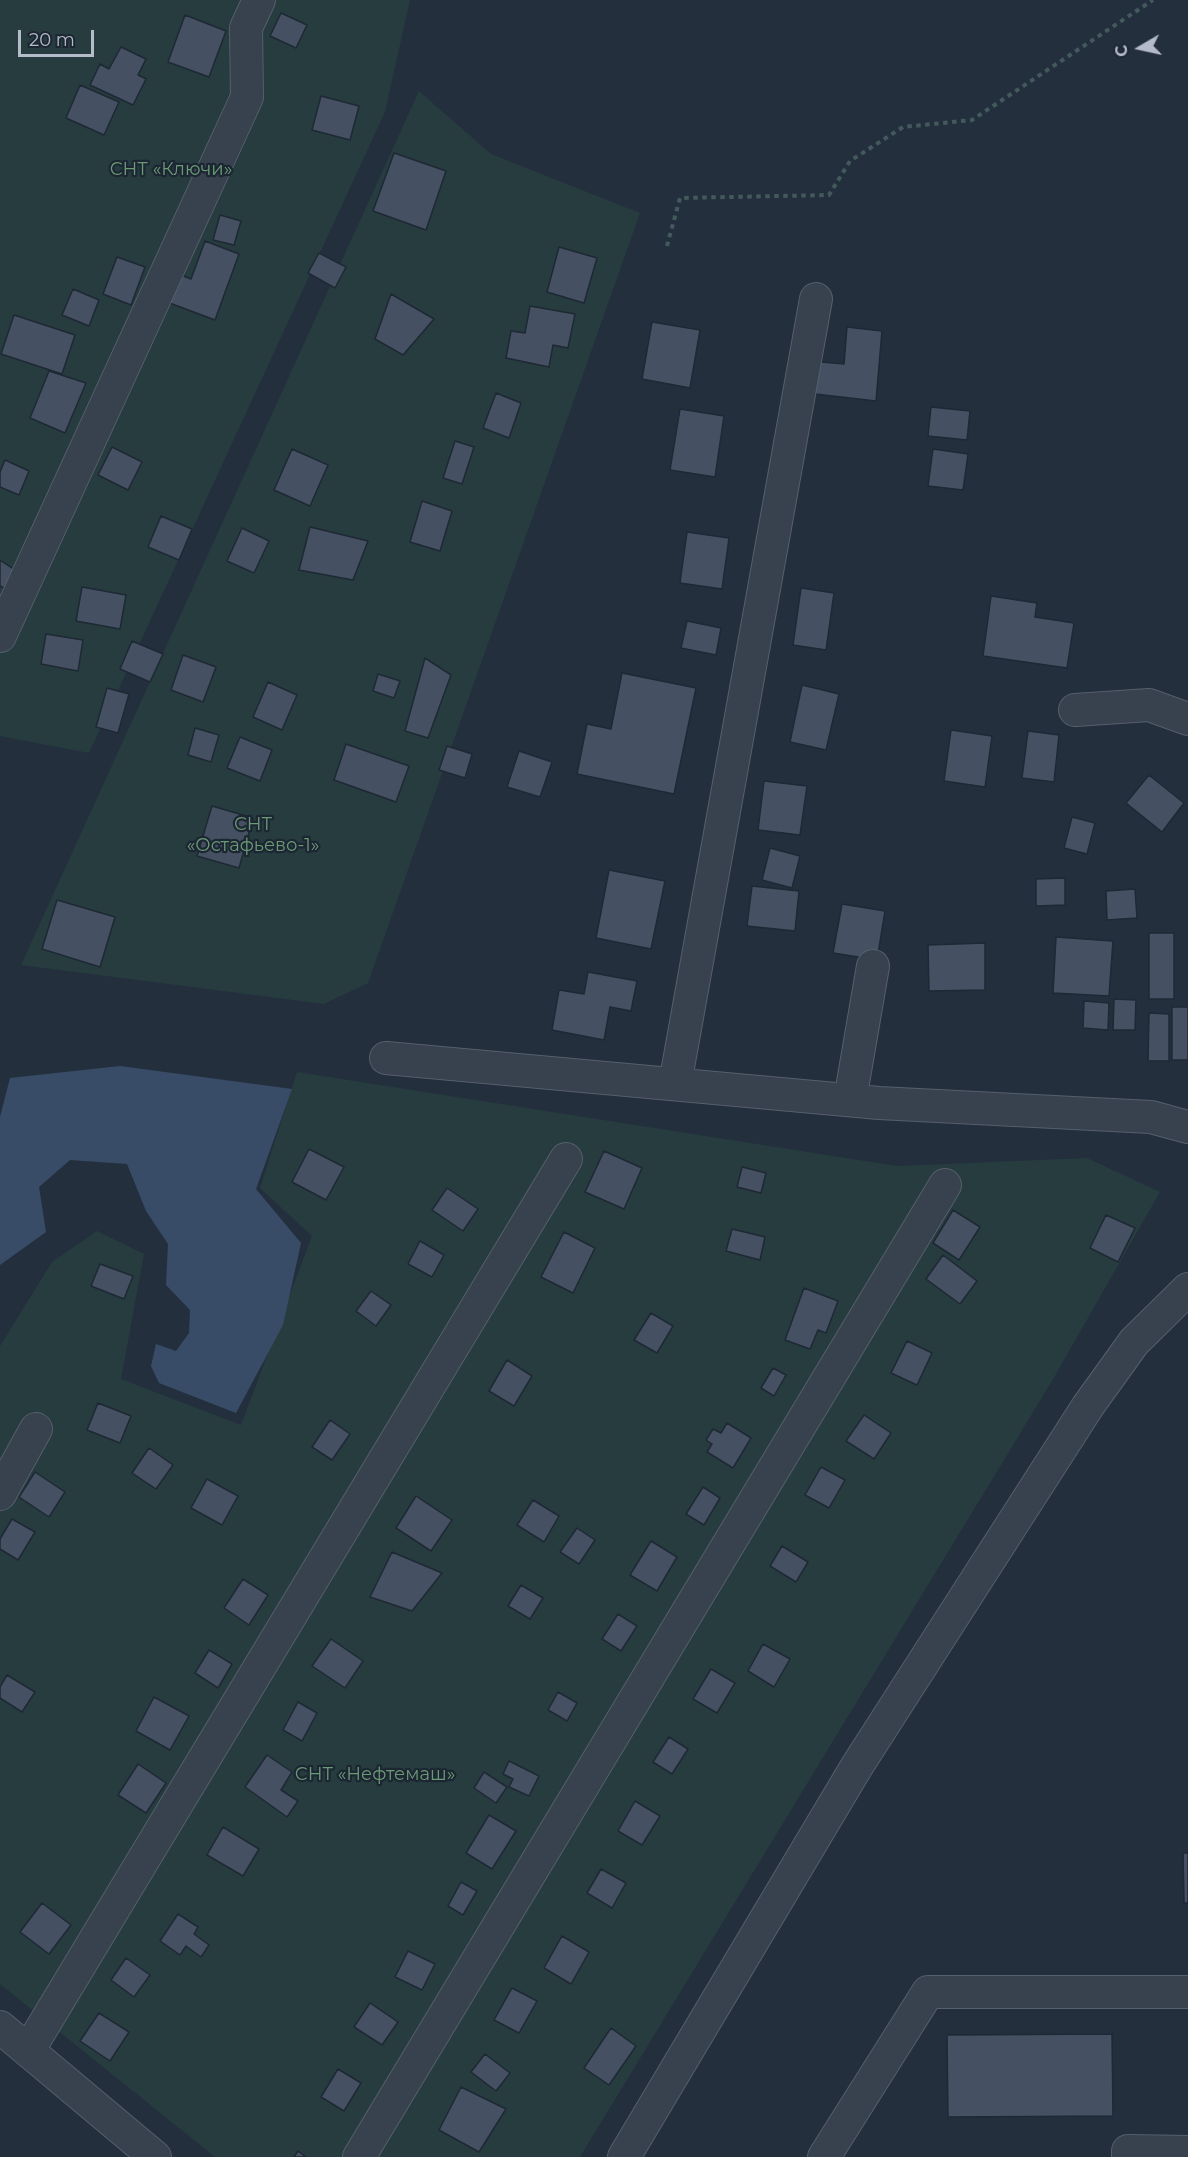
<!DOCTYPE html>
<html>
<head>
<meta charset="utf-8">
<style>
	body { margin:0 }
	#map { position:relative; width:1188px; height:2157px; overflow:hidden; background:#242f3e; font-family:Montserrat,sans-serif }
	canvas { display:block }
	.north { position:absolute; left:1110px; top:18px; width:60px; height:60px; -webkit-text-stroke:4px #1d2633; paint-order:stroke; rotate:261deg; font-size:16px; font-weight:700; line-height:24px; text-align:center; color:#b4bcc9 }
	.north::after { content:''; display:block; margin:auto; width:21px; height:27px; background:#b4bcc9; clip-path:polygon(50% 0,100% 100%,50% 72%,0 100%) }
	.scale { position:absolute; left:18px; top:30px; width:76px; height:27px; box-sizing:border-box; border:3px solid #b4bcc9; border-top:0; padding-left:8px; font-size:18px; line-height:21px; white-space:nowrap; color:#b4bcc9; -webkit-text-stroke:4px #1d2633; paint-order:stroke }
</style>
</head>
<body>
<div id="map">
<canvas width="1188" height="2157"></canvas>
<div class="north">С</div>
<div class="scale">20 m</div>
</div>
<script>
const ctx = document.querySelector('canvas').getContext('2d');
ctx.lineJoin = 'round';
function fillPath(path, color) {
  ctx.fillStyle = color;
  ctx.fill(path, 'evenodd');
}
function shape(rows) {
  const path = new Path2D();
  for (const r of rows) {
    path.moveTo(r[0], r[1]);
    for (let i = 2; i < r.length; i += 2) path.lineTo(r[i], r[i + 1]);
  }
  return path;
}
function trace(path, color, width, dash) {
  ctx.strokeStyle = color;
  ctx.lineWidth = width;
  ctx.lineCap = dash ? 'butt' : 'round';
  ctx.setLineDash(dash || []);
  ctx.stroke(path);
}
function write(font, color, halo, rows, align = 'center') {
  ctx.font = font + ' Montserrat,sans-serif';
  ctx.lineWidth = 4.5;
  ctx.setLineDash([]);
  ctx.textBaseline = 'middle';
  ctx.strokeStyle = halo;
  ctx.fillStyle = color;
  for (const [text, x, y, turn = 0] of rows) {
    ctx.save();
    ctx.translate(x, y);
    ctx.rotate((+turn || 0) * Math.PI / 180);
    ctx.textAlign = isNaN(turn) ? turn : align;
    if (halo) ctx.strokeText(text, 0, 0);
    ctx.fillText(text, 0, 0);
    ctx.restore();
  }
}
const green = shape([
	[0,0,410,0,385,112,89,753,0,736],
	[419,91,491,154,640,213,368,983,324,1004,21,965],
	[297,1072,897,1166,1087,1158,1160,1192,1052,1381,580,2157,215,2157,0,1984,0,1346,52,1262,97,1231,144,1254,121,1379,241,1425,312,1236,260,1188]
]);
const water = shape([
	[120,1066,292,1089,256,1189,301,1243,283,1325,236,1413,159,1383,151,1366,156,1344,176,1351,189,1333,190,1310,166,1285,168,1244,146,1211,127,1164,70,1160,39,1187,46,1232,0,1265,0,1117,10,1078]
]);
const building = shape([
	[281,13,307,25,296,48,270,36,281,13],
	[185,15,226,31,209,77,168,62,185,15],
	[121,47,146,59,138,75,146,79,133,105,90,85,100,64,109,69,121,47],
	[80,85,119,102,104,135,66,118,80,85],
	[321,96,359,106,350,140,312,130,321,96],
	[394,153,446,171,426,230,373,211,394,153],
	[220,215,241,221,234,245,213,240,220,215],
	[205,241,239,254,215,320,167,302,178,274,191,279,205,241],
	[559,247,597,258,584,303,547,292,559,247],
	[319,253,346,267,335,288,308,273,319,253],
	[117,257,145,267,131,305,103,294,117,257],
	[73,289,99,300,89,326,62,315,73,289],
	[391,294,434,319,403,355,375,339,391,294],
	[530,306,575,314,568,348,553,345,549,367,506,358,511,331,525,333,530,306],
	[14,315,75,335,62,374,1,354,14,315],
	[652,322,700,330,690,388,642,379,652,322],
	[847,327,882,331,876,401,806,393,809,361,844,364,847,327],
	[49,371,86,383,65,433,30,418,49,371],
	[496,393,521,403,509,438,483,428,496,393],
	[931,407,970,411,967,440,928,436,931,407],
	[680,409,724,416,715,477,670,470,680,409],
	[455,441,474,447,462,484,443,478,455,441],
	[112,447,142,462,128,490,98,475,112,447],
	[292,449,328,465,310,506,274,490,292,449],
	[933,449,968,454,963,490,928,486,933,449],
	[5,460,29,471,19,495,0,487,0,472,5,460],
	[422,501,452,511,440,551,410,542,422,501],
	[161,516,192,529,179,560,148,547,161,516],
	[310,527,368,541,353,580,299,570,310,527],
	[242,528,269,541,254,573,227,561,242,528],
	[687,532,729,538,722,589,680,583,687,532],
	[0,560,15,570,4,588,0,586,0,560],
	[82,587,126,595,120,629,76,621,82,587],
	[801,588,834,593,826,650,793,645,801,588],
	[991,596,1037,603,1035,617,1074,623,1067,668,983,656,991,596],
	[687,621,721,628,716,655,681,648,687,621],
	[46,634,83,640,78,671,41,664,46,634],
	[132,641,163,654,150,682,120,669,132,641],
	[183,655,216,667,203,702,171,690,183,655],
	[425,658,451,675,428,738,405,731,425,658],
	[622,673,696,688,674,794,577,774,587,724,611,729,622,673],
	[378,674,400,681,394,698,373,691,378,674],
	[268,682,297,695,282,730,253,717,268,682],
	[802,685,839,694,826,750,790,742,802,685],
	[107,688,129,694,118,733,96,727,107,688],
	[195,728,219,735,211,762,188,755,195,728],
	[951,730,992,736,985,787,944,781,951,730],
	[1028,731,1059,735,1054,782,1022,778,1028,731],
	[240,737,272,750,260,781,227,768,240,737],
	[346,744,409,766,396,802,334,780,346,744],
	[447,746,472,754,465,778,439,770,447,746],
	[519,751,552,762,540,797,507,787,519,751],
	[1149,775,1184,803,1162,832,1126,803,1149,775],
	[764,781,807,786,800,835,758,830,764,781],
	[212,806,253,818,239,868,197,856,212,806],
	[1072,817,1095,823,1087,854,1064,848,1072,817],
	[770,848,800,856,792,888,762,880,770,848],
	[609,870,665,881,651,949,596,938,609,870],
	[1065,878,1065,905,1036,906,1036,879,1065,878],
	[752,886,799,891,795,931,747,926,752,886],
	[1135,889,1137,918,1107,920,1106,891,1135,889],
	[57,900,115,917,100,967,42,949,57,900],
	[842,904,885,911,877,960,833,953,842,904],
	[1149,933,1174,933,1174,999,1149,999,1149,933],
	[1056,937,1113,941,1109,996,1053,993,1056,937],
	[985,943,985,990,929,991,928,945,985,943],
	[588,972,637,981,631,1011,610,1007,604,1040,552,1030,559,990,584,994,588,972],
	[1114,999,1136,1000,1135,1030,1113,1030,1114,999],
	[1084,1001,1109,1003,1108,1030,1083,1028,1084,1001],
	[1172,1007,1188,1007,1188,1060,1172,1060,1172,1007],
	[1149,1013,1169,1014,1169,1061,1148,1061,1149,1013],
	[309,1149,344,1167,326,1200,292,1182,309,1149],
	[604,1151,642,1168,624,1209,585,1192,604,1151],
	[742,1167,766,1173,761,1193,737,1187,742,1167],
	[447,1188,478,1209,463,1231,432,1210,447,1188],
	[953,1210,980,1227,959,1260,933,1243,953,1210],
	[1106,1215,1135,1228,1118,1262,1090,1248,1106,1215],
	[732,1229,765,1237,760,1260,726,1251,732,1229],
	[564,1232,595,1248,573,1293,541,1277,564,1232],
	[420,1241,444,1255,432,1277,408,1264,420,1241],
	[943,1255,977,1281,960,1304,926,1279,943,1255],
	[100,1264,133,1276,124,1299,91,1286,100,1264],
	[804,1288,838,1301,826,1333,818,1330,810,1349,785,1340,804,1288],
	[371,1291,391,1305,376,1326,356,1311,371,1291],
	[651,1313,673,1326,657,1353,634,1340,651,1313],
	[907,1341,932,1353,917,1385,891,1373,907,1341],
	[507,1360,532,1376,514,1406,489,1391,507,1360],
	[773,1368,786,1375,774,1396,761,1388,773,1368],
	[98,1403,131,1416,120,1443,87,1430,98,1403],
	[864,1415,891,1433,874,1459,846,1441,864,1415],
	[330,1420,350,1434,332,1460,312,1447,330,1420],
	[727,1423,751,1438,733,1468,707,1452,712,1444,706,1440,713,1429,721,1433,727,1423],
	[149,1448,173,1465,156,1489,132,1473,149,1448],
	[821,1467,845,1480,829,1508,805,1495,821,1467],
	[35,1472,65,1492,49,1517,19,1497,35,1472],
	[207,1479,238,1496,222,1525,191,1508,207,1479],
	[703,1487,720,1498,704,1525,686,1514,703,1487],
	[416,1496,452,1520,431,1551,396,1528,416,1496],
	[533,1500,559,1516,544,1542,517,1525,533,1500],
	[12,1519,35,1532,18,1560,0,1549,0,1539,12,1519],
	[577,1528,595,1540,579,1564,560,1552,577,1528],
	[651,1541,677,1557,657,1591,630,1575,651,1541],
	[782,1546,808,1562,796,1582,770,1566,782,1546],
	[392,1552,442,1573,412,1611,370,1597,392,1552],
	[243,1579,268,1595,249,1625,224,1608,243,1579],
	[521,1585,543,1598,530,1619,508,1606,521,1585],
	[618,1614,637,1626,621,1651,602,1639,618,1614],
	[331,1639,363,1661,345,1688,312,1666,331,1639],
	[763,1644,790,1659,774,1687,748,1671,763,1644],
	[209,1650,232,1664,218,1688,195,1673,209,1650],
	[711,1669,735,1683,717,1713,693,1699,711,1669],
	[7,1675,35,1692,22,1712,0,1698,0,1687,7,1675],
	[558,1692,577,1703,567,1721,548,1710,558,1692],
	[154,1697,189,1716,170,1750,136,1731,154,1697],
	[298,1702,317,1713,302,1741,283,1730,298,1702],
	[669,1737,688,1749,672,1774,653,1762,669,1737],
	[267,1755,292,1772,281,1790,298,1801,287,1817,245,1787,267,1755],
	[509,1761,539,1776,529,1796,509,1787,513,1779,503,1774,509,1761],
	[138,1764,166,1783,146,1813,118,1795,138,1764],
	[484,1772,507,1787,496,1803,474,1788,484,1772],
	[635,1801,660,1816,642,1845,618,1831,635,1801],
	[489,1815,516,1831,492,1869,466,1853,489,1815],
	[223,1827,259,1849,243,1876,207,1855,223,1827],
	[1183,1853,1188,1853,1188,1903,1184,1903,1183,1853],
	[601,1869,626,1883,612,1908,587,1893,601,1869],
	[461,1882,477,1891,463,1915,448,1906,461,1882],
	[42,1903,71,1925,49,1954,20,1932,42,1903],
	[178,1914,198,1927,194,1934,209,1945,201,1957,186,1946,180,1955,160,1941,178,1914],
	[562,1936,589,1952,571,1984,544,1968,562,1936],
	[408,1951,435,1964,422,1990,395,1977,408,1951],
	[126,1958,150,1975,134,1997,111,1980,126,1958],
	[512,1988,537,2001,519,2033,494,2020,512,1988],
	[370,2003,398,2022,382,2045,354,2027,370,2003],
	[99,2013,129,2032,110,2061,80,2041,99,2013],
	[611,2028,636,2046,609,2085,584,2068,611,2028],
	[1112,2034,1113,2116,948,2117,947,2035,1112,2034],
	[485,2054,510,2073,496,2091,471,2072,485,2054],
	[338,2069,361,2083,344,2111,321,2097,338,2069],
	[461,2087,506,2109,479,2152,439,2130,461,2087],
	[298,2151,306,2157,294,2157,298,2151]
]);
const path = shape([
	[667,246,680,198,829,195,850,161,903,127,972,120,1153,0]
]);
const minor = shape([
	[0,636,247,97,246,28,259,0],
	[1075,710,1149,705,1188,719],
	[386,1058,879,1103,1151,1117,1188,1127],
	[675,1084,816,299],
	[850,1100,873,966],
	[0,1494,36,1429],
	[0,2027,155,2157],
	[28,2051,566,1159],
	[359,2157,945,1185],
	[624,2157,857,1766,1088,1406,1134,1342,1188,1289],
	[824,2157,928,1992,1188,1992],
	[1128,2157,1128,2151,1188,2152]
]);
const parkNames = [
	["СНТ «Ключи»",171,170],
	["СНТ",253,825],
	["«Остафьево-1»",253,846],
	["СНТ «Нефтемаш»",375,1775]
];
fillPath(green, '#263c3f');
fillPath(water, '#394c67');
fillPath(building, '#455162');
trace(building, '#1f2835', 1.5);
trace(minor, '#565f6c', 34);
trace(path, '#44595c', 4, [4.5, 4.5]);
trace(minor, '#38414e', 32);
write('18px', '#6b9a76', '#1d2633', parkNames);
</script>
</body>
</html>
